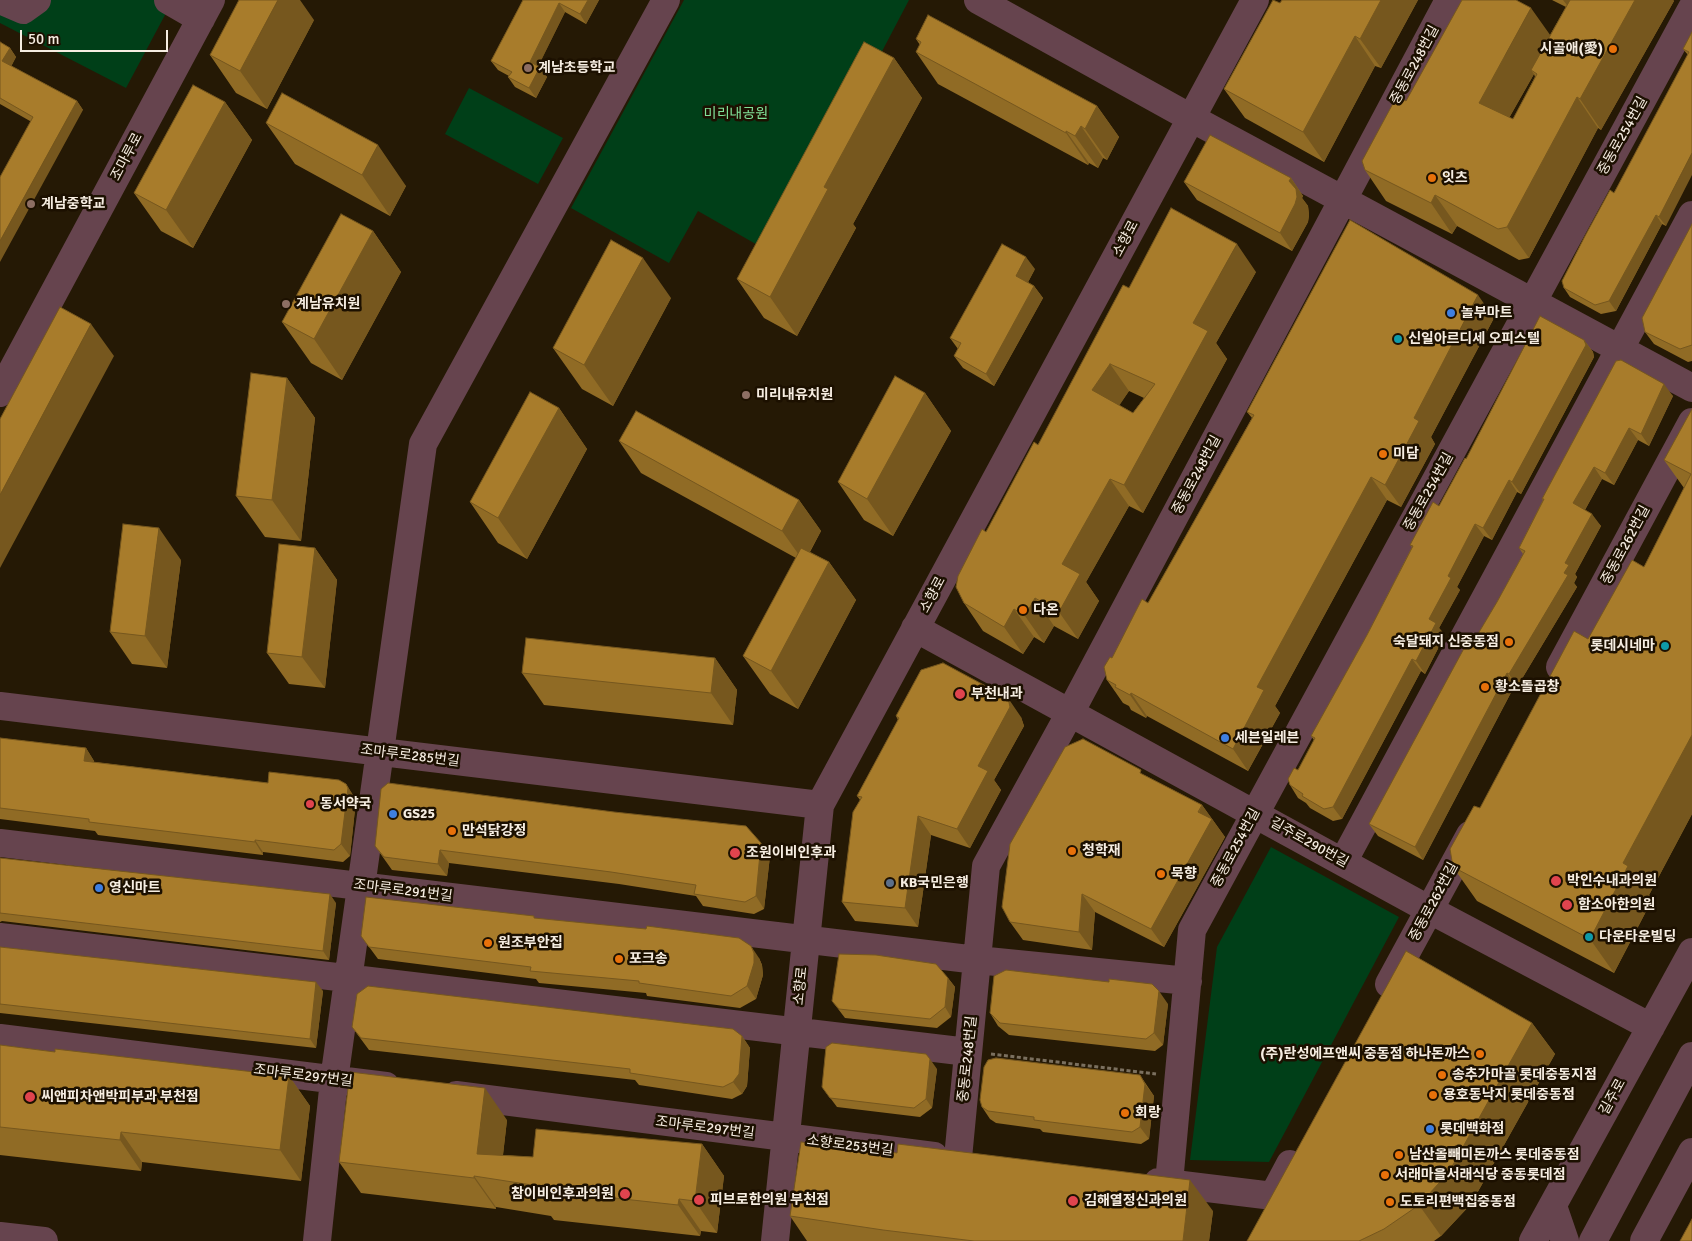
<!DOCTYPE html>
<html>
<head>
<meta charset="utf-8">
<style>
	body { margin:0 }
	#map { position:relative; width:1692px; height:1241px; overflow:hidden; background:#251905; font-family:Signika,sans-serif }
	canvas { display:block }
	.scale { position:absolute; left:20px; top:30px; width:148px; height:22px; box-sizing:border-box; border:2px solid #f6ede1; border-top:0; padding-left:6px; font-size:15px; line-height:18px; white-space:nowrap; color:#f6ede1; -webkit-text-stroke:4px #1c1000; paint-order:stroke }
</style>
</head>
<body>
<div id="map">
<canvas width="1692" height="1241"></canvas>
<div class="scale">50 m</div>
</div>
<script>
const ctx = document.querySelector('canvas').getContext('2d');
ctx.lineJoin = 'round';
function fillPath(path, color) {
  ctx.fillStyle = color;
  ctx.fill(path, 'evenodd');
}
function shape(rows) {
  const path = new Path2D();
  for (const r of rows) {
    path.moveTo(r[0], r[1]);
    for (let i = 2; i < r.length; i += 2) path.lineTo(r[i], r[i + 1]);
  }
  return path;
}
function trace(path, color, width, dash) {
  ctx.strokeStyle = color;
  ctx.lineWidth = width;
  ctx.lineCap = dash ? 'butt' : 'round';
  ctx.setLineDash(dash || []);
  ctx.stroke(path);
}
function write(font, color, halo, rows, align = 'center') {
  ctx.font = font + ' Signika,"Noto Sans KR",sans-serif';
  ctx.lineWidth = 5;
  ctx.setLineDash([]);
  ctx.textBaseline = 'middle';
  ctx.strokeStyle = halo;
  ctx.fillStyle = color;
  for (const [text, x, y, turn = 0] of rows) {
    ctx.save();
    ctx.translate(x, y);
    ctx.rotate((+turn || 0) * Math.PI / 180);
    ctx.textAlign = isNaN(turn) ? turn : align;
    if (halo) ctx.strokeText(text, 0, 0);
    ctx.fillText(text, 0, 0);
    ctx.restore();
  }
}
const green = shape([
	[0,0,173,0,126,88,0,23],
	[684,0,909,0,775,255,698,211,669,263,571,208],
	[469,88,563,138,538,184,445,134],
	[1271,847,1399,917,1269,1162,1190,1160,1217,947]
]);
const path = shape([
	[991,1054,1156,1074]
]);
const minor = shape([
	[0,0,23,10,37,0],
	[168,0,201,19],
	[978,0,1191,118,1692,388],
	[0,393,211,0],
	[915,628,1430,910,1651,1027],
	[1560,667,1692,422],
	[0,706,820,805],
	[0,843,977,960,1188,981],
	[1343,862,1692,215],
	[0,937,968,1052],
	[1389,984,1470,835],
	[0,1038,386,1086],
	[456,1095,934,1156],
	[958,1158,986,866,1070,713,1449,0],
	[1158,1182,1273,1196,1290,1164],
	[1169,1183,1192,930,1692,8],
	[1553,1206,1565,1241],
	[0,1236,44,1241],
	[317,1241,334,1080,423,444,666,0],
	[775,1241,820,805,1255,0],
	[1533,1241,1692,952],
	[1593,1241,1692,1056],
	[1644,1241,1692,1152]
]);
const wall = shape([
	[523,0,599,0,586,24,565,12,538,66,540,67,547,77,536,98,515,87,508,77,509,76,498,70,491,61],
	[1418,0,1381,68,1375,66,1324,162,1245,118,1224,89,1280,3],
	[1552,0,1673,0,1674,1,1601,130,1598,128,1529,258,1519,260,1457,226,1452,234,1386,201,1365,170,1406,101,1550,35,1566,7],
	[1534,74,1535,77,1513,119,1509,118],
	[314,20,267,109,236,93,210,55],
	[1692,32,1666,226,1662,224,1616,311,1601,314,1570,297,1564,288,1614,193,1688,55,1683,49],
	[916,39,1097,106,1119,137,1107,160,1103,158,1098,168,1089,163,1088,165,938,84,916,52,920,45],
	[0,42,10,48,16,57,11,66,77,101,83,110,30,121,0,104],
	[894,58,922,98,853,224,856,228,797,336,764,318,737,279],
	[225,102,252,140,193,248,161,231,134,193],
	[266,123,406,186,390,216,295,164],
	[1291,178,1303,196,1302,198,1308,206,1309,215,1308,222,1292,251,1197,200,1184,182],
	[1692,224,1692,361,1688,362,1654,344,1645,332],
	[373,231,401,272,342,380,311,363,282,322],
	[1035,269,1028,282,1034,286,1043,298,994,386,963,368,954,356,958,349,950,338],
	[1256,272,1216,343,1227,359,1143,513,1129,506,1086,582,1099,601,1078,639,1054,626,1044,643,1034,637,1023,654,983,631,964,603,986,532,1038,445,1129,288],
	[1129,391,1144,398,1133,413,1119,405],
	[671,298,613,406,582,389,553,348],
	[1494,318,1431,437,1435,444,1401,507,1387,500,1275,706,1280,713,1248,771,1147,716,1146,718,1131,710,1129,706,1123,703,1107,680,1112,658,1148,603,1252,418,1247,412],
	[1584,340,1593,352,1594,357,1521,494,1517,492,1492,540,1484,536,1457,587,1460,590,1439,628,1445,635,1425,674,1421,671,1342,819,1333,821,1310,808,1306,803,1298,798,1290,785,1314,740,1311,736,1367,635,1412,547,1410,545,1439,506,1466,459],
	[1616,361,1673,396,1649,446,1638,440,1614,485,1602,479,1585,510,1601,526,1575,574,1577,577,1574,583,1577,587,1517,687,1515,685,1423,860,1378,836,1369,824,1472,644,1497,602,1523,554,1519,548,1543,500,1542,499],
	[287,378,315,418,301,541,265,537,236,496],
	[925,393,951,431,893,536,864,520,838,482],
	[559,408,587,449,527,559,498,543,470,502],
	[1692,409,1692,814,1649,895,1652,900,1614,973,1477,901,1453,867,1480,808,1644,567,1684,488,1664,460],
	[619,441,799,500,821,531,810,552,829,562,856,600,798,709,770,694,743,656,796,558,641,473],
	[315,548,337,580,325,688,289,684,267,653],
	[181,560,167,668,132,664,110,632],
	[715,658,737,690,733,725,544,705,522,673],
	[896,716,1021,717,1024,726,994,780,1001,790,970,848,931,835,918,927,855,921,842,902,860,800,857,796,898,720],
	[0,738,86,748,94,761,94,762,268,783,346,784,356,800,350,856,343,862,263,852,263,855,98,835,95,831,0,819],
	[1144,775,1202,805,1225,837,1164,947,1095,912,1092,950,1023,940,1010,922],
	[375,846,770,856,764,909,754,914,703,906,696,896,619,884,449,863,447,876,392,870],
	[0,858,336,903,329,960,2,921,0,922],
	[536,918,759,958,762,965,763,975,756,999,740,1008,647,996,646,993,539,983,536,979,378,959,361,936],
	[0,947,323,991,316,1048,0,1013],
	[948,978,955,987,951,1017,937,1028,845,1018,832,1001],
	[1168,1004,1163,1045,1155,1051,1009,1035,998,1026,990,1013],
	[1532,1023,1555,1054,1471,1204,1441,1236,1434,1241,1247,1241],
	[352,1027,742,1036,750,1048,747,1086,742,1094,732,1099,639,1085,635,1080,369,1050],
	[0,1045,55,1052,289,1076,310,1106,301,1181,142,1162,141,1171,0,1155],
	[937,1069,932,1108,920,1117,837,1107,822,1087],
	[1140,1075,1154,1096,1149,1139,1141,1144,1043,1132,1040,1129,996,1123,990,1119,982,1107],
	[507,1120,503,1155,533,1157,702,1144,724,1176,717,1233,701,1231,700,1236,554,1220,551,1216,496,1207,496,1209,361,1193,339,1162],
	[1213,1211,1209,1241,807,1241,790,1216]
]);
const shadedWall = shape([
	[278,0,300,0,314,20,267,109,240,71],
	[588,0,599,0,586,24,580,14],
	[1381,0,1418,0,1381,68,1360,39],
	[1563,0,1575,0,1570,9],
	[1635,0,1673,0,1674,1,1601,130,1580,99],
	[559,3,565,12,536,71,530,62],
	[1531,8,1553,39,1531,70,1534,74,1500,134,1479,103],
	[1355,36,1375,66,1324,162,1303,132],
	[10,48,16,57,9,71,2,61],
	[894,58,922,98,853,224,856,228,797,336,770,297,824,187],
	[540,67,547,77,536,98,529,88],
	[1577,97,1598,128,1529,258,1507,227],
	[77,101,83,110,0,262,0,241],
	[225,102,252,140,193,248,166,210],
	[1097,106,1119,137,1107,160,1085,129],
	[1081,126,1103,158,1098,168,1075,136],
	[1066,131,1089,163,1088,165,1066,133],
	[378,145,406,186,390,216,362,175],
	[1692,153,1692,175,1666,226,1659,217],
	[1291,178,1303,196,1302,198,1308,206,1309,215,1308,222,1292,251,1280,233,1289,181],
	[1435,195,1457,226,1452,234,1431,203],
	[1656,215,1662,224,1616,311,1609,301],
	[373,231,401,272,342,380,314,339],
	[1237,244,1256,272,1216,343,1227,359,1143,513,1124,485,1193,323],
	[1026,257,1035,269,1025,288,1016,276],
	[643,258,671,298,613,406,584,365],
	[1034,286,1043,298,994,386,986,374],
	[1478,295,1494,318,1431,437,1435,444,1401,507,1385,485,1414,418],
	[91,324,114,356,0,568,0,495],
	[1584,340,1593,352,1594,357,1521,494,1512,482],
	[1110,364,1129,391,1111,418,1092,390],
	[287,378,315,418,301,541,272,500],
	[1664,384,1673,396,1649,446,1641,434],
	[925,393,951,431,893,536,867,499],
	[559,408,587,449,527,559,498,518],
	[1629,428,1638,440,1614,485,1605,473],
	[1594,467,1602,479,1582,515,1573,503],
	[1371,477,1387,500,1275,706,1280,713,1248,771,1233,749,1257,687],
	[1110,479,1129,506,1086,582,1099,601,1078,639,1059,612,1062,564],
	[1509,480,1517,492,1492,540,1483,528],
	[799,500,821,531,804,562,782,531],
	[1592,514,1601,526,1575,574,1577,577,1574,583,1577,587,1517,687,1509,674,1564,573,1565,563],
	[1475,524,1484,536,1457,587,1460,590,1439,628,1445,635,1425,674,1416,661,1429,619,1448,576],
	[159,528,181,560,167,668,145,636],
	[315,548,337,580,325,688,302,657],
	[829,562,856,600,798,709,771,671],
	[1035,598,1054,626,1044,643,1025,616],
	[1014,609,1034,637,1023,654,1004,627],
	[715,658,737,690,733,725,711,693],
	[1412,659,1421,671,1342,819,1333,807],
	[1507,673,1515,685,1423,860,1415,847],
	[1131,693,1147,716,1146,718,1130,695],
	[1008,698,1021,717,1024,726,994,780,1001,790,970,848,957,829,978,766],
	[1692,735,1692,814,1649,895,1652,900,1614,973,1590,939,1623,863],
	[86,748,94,761,93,773,84,761],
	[346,784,356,800,350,856,341,844],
	[1202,805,1225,837,1164,947,1151,929],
	[918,816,931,835,918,927,905,908],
	[255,840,263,852,263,855,255,842],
	[761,843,770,856,764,909,756,896],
	[440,850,449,863,447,876,438,864],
	[330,894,336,903,329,960,323,951],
	[1082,894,1095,912,1092,950,1079,932],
	[751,946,759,958,762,965,763,975,756,999,747,986],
	[948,978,955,987,951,1017,945,1007],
	[316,982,323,991,316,1048,310,1039],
	[1159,991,1168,1004,1163,1045,1154,1033],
	[1532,1023,1555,1054,1471,1204,1441,1236,1419,1205],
	[742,1036,750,1048,747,1086,742,1094,733,1082],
	[930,1059,937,1069,932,1108,926,1099],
	[289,1076,310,1106,301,1181,280,1150],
	[1145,1084,1154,1096,1149,1139,1140,1127],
	[485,1088,507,1120,500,1180,477,1154],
	[121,1132,142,1162,141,1171,120,1140],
	[702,1144,724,1176,717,1233,695,1201],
	[474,1176,496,1207,496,1209,474,1178],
	[1190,1180,1213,1211,1209,1241,1183,1241],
	[679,1199,701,1231,700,1236,678,1205]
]);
const building = shape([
	[239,0,278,0,240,71,210,55,239,0],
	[523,0,588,0,580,14,559,3,530,62,540,67,529,88,508,77,512,72,491,61,523,0],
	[1273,0,1280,3,1282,0,1381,0,1360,39,1355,36,1303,132,1224,89,1273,0],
	[1462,0,1516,0,1531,8,1479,103,1513,119,1537,74,1531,70,1570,0,1635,0,1580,99,1577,97,1507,227,1498,229,1435,195,1431,203,1365,170,1362,161,1397,96,1406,101,1462,0],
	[928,15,1097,106,1085,129,1081,126,1075,136,1066,131,1066,133,916,52,921,42,916,39,928,15],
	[1692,32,1692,153,1659,217,1656,215,1609,301,1595,305,1564,288,1562,281,1585,236,1610,190,1614,193,1689,52,1683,49,1692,32],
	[0,42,10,48,2,61,77,101,0,241,0,177,33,117,0,98,0,42],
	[864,42,894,58,824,187,828,189,770,297,737,279,864,42],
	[193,85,225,102,166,210,134,193,193,85],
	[282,93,378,145,362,175,266,123,282,93],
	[1210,135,1291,178,1289,181,1296,189,1297,197,1295,204,1280,233,1184,182,1210,135],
	[1171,208,1237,244,1193,323,1208,331,1124,485,1110,479,1062,564,1080,574,1059,612,1035,598,1025,616,1014,609,1004,627,964,603,956,587,958,576,982,529,986,532,1034,442,1038,445,1123,285,1129,288,1171,208],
	[1110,364,1155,384,1133,413,1092,390,1110,364],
	[341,214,373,231,314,339,282,322,341,214],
	[1350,220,1478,295,1414,418,1419,421,1385,485,1371,477,1257,687,1264,690,1233,749,1131,693,1130,695,1115,687,1116,685,1107,680,1104,667,1110,657,1112,658,1142,599,1148,603,1254,415,1247,412,1350,220],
	[1692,224,1692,345,1680,349,1645,332,1642,318,1692,224],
	[611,240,643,258,584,365,553,348,611,240],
	[1002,244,1026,257,1016,276,1034,286,986,374,954,356,961,343,950,338,1002,244],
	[60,307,91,324,0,495,0,419,60,307],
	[1540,316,1584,340,1586,345,1512,482,1509,480,1483,528,1475,524,1448,576,1451,578,1429,619,1436,623,1416,661,1412,659,1333,807,1324,809,1302,796,1303,794,1290,785,1288,779,1294,768,1298,770,1315,738,1311,736,1367,635,1413,546,1410,545,1433,502,1439,506,1465,458,1466,459,1540,316],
	[1621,360,1664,384,1641,434,1629,428,1605,473,1594,467,1573,503,1592,514,1565,563,1569,565,1564,573,1568,575,1509,674,1507,673,1415,847,1369,824,1468,641,1472,644,1497,602,1525,551,1519,548,1544,499,1542,499,1616,361,1621,360],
	[251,373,287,378,272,500,236,496,251,373],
	[895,376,925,393,867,499,838,482,895,376],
	[530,392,559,408,498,518,470,502,530,392],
	[1692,409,1692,735,1623,863,1628,866,1590,939,1453,867,1450,849,1474,806,1480,808,1574,631,1588,639,1632,560,1644,567,1691,474,1664,460,1692,409],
	[636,411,799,500,782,531,619,441,636,411],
	[123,524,159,528,145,636,110,632,123,524],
	[279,544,315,548,302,657,267,653,279,544],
	[801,548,829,562,771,671,743,656,801,548],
	[526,638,715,658,711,693,522,673,526,638],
	[943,663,1008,698,1010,707,978,766,988,771,957,829,918,816,905,908,842,902,853,812,862,797,857,796,899,718,896,716,921,670,943,663],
	[0,738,86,748,84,761,268,783,269,772,339,780,346,784,348,788,341,844,334,850,255,840,255,842,89,822,89,819,0,808,0,738],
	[1083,739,1141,770,1140,773,1202,805,1198,812,1212,819,1151,929,1082,894,1079,932,1010,922,1002,907,1010,844,1065,747,1083,739],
	[388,783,614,812,746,826,761,843,756,896,745,902,694,894,696,885,611,872,440,850,438,864,384,857,375,846,381,789,388,783],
	[0,858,330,894,323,951,0,913,0,858],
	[366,897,534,916,534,918,646,929,647,926,739,938,751,946,754,953,754,963,747,986,731,996,639,983,639,981,530,971,531,967,369,947,361,936,366,897],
	[0,947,316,982,310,1039,0,1004,0,947],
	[1406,951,1532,1023,1449,1172,1419,1205,1384,1229,1359,1241,1247,1241,1406,951],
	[839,954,876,955,936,964,948,978,945,1007,930,1019,839,1009,832,1001,839,954],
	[1006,970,1109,982,1109,979,1152,984,1159,991,1154,1033,1146,1039,1000,1023,990,1013,994,976,1006,970],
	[368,986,733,1029,742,1036,739,1074,733,1082,723,1087,630,1073,630,1069,361,1038,352,1027,357,994,368,986],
	[832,1043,926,1054,930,1059,926,1099,914,1108,830,1098,822,1087,826,1047,832,1043],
	[0,1045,55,1052,55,1049,289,1076,280,1150,121,1132,120,1140,0,1127,0,1045],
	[996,1058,1140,1075,1145,1084,1140,1127,1132,1132,1034,1120,1034,1117,988,1111,982,1107,980,1100,984,1067,988,1060,996,1058],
	[350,1072,485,1088,477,1154,533,1157,536,1129,702,1144,695,1201,679,1199,678,1205,532,1189,532,1185,474,1176,474,1178,339,1162,350,1072],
	[801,1142,897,1153,898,1144,1190,1180,1183,1241,974,1241,883,1230,790,1216,801,1142],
	[1692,1219,1692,1241,1680,1241,1692,1219]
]);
const markers = [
	[1613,49,5,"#e8710a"],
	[528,68,5,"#8d6e63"],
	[1432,178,5,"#e8710a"],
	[31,204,5,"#8d6e63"],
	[286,304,5,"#8d6e63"],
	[1451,313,5,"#3f7fe0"],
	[1398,339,5,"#0f9aa8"],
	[746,395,5,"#8d6e63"],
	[1383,454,5,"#e8710a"],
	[1023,610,5,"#e8710a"],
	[1509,642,5,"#e8710a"],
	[1665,646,5,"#0f9aa8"],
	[1485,687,5,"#e8710a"],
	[960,694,6,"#e0444e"],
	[1225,738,5,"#3f7fe0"],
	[310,804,5,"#e0444e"],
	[393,814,5,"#3f7fe0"],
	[452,831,5,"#e8710a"],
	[1072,851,5,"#e8710a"],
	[735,853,6,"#e0444e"],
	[1161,874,5,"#e8710a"],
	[1556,881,6,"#e0444e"],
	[890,883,5,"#5c6f8a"],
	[99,888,5,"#3f7fe0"],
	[1567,905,6,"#e0444e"],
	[1589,937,5,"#0f9aa8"],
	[488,943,5,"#e8710a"],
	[619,959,5,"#e8710a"],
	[1480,1054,5,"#e8710a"],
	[1442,1075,5,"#e8710a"],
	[1433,1095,5,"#e8710a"],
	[30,1097,6,"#e0444e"],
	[1125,1113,5,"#e8710a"],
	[1430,1129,5,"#3f7fe0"],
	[1399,1155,5,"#e8710a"],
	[1385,1175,5,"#e8710a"],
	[625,1194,6,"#e0444e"],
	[699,1200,6,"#e0444e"],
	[1073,1201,6,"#e0444e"],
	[1390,1202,5,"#e8710a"]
];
const poiNames = [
	["시골애(愛)",1603,49,"right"],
	["계남초등학교",538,68],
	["잇츠",1442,178],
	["계남중학교",41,204],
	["계남유치원",296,304],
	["놀부마트",1461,313],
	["신일아르디세 오피스텔",1408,339],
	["미리내유치원",756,395],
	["미담",1393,454],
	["다온",1033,610],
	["숙달돼지 신중동점",1499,642,"right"],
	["롯데시네마",1655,646,"right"],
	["황소돌곱창",1495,687],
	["부천내과",971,694],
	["세븐일레븐",1235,738],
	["동서약국",320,804],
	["GS25",403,814],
	["만석닭강정",462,831],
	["청학재",1082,851],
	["조원이비인후과",746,853],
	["묵향",1171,874],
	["박인수내과의원",1567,881],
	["KB국민은행",900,883],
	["영신마트",109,888],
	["함소아한의원",1578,905],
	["다운타운빌딩",1599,937],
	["원조부안집",498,943],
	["포크송",629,959],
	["(주)란성에프앤씨 중동점 하나돈까스",1470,1054,"right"],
	["송추가마골 롯데중동지점",1452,1075],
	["용호동낙지 롯데중동점",1443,1095],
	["씨앤피차앤박피부과 부천점",41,1097],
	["회랑",1135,1113],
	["롯데백화점",1440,1129],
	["남산올빼미돈까스 롯데중동점",1409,1155],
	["서래마을서래식당 중동롯데점",1395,1175],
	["참이비인후과의원",614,1194,"right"],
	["피브로한의원 부천점",710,1200],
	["김해열정신과의원",1084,1201],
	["도토리편백집중동점",1400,1202]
];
const streetNames = [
	["중동로248번길",1415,65,-62],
	["중동로254번길",1623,136,-61],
	["조마루로",127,157,-62],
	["소향로",1126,239,-62],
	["중동로248번길",1197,475,-62],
	["중동로254번길",1429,492,-61],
	["중동로262번길",1626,545,-62],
	["소향로",933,595,-62],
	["조마루로285번길",410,756,7],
	["길주로290번길",1309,843,29],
	["중동로254번길",1236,848,-62],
	["조마루로291번길",403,891,7],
	["중동로262번길",1434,902,-62],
	["소향로",801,986,-84],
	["중동로248번길",968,1059,-84],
	["조마루로297번길",303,1076,7],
	["길주로",1613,1097,-61],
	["조마루로297번길",705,1128,7],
	["소향로253번길",850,1146,7]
];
const parkNames = [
	["미리내공원",736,114]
];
fillPath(green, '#003f18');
trace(path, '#7b705f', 3, [4, 2.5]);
trace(minor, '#66444e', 28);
fillPath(wall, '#906b25');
fillPath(shadedWall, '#76571e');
fillPath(building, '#a87c2b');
trace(building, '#76571e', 1);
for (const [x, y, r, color] of markers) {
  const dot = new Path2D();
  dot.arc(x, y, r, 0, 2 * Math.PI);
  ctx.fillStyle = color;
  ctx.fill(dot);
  trace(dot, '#1c1000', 2);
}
write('bold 14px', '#f6ede1', '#1c1000', poiNames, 'left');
write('14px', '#f6ede1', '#1c1000', streetNames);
write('14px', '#80e298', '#1c1000', parkNames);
</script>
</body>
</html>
